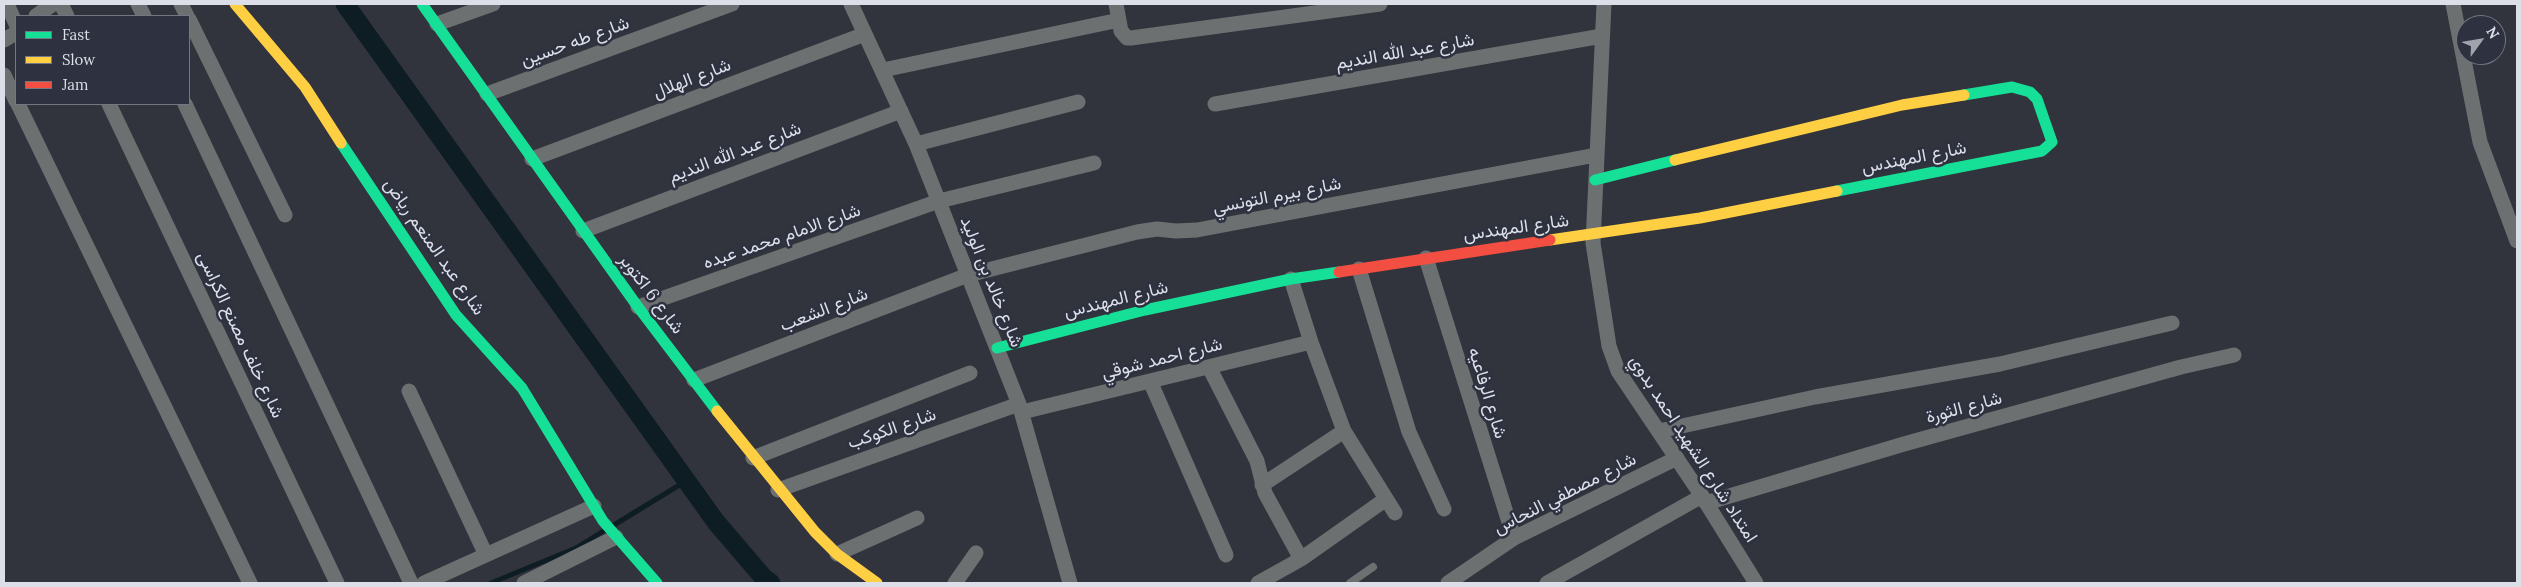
<!DOCTYPE html>
<html>
<head>
<meta charset="utf-8">
<style>
	body { margin:0 }
	#map { position:relative; width:2521px; height:587px; overflow:hidden; background:#31343c; font-family:Lora,serif }
	canvas { display:block }
	.frame { position:absolute; inset:0; border:5px solid #dcdfe8; pointer-events:none }
	.legend { position:absolute; left:15px; top:15px; width:175px; height:90px; box-sizing:border-box; background:#2d3140; border:1px solid #737783; margin:0; padding:6px 9px; list-style:none; font-size:15px; color:#dcdfe8 }
	.legend li { display:flex; align-items:center; gap:10px; height:25px }
	.legend b { width:25px; border:1px solid #737783 }
	.north { position:absolute; left:2456px; top:15px; width:50px; height:50px; box-sizing:border-box; background:#2d3140; border:1px solid #737783; border-radius:50%; rotate:58deg; font-size:14px; font-weight:700; line-height:20px; text-align:center; color:#dcdfe8 }
	.north::after { content:''; display:block; margin:auto; width:18px; height:22px; background:#a0a3ac; clip-path:polygon(50% 0,100% 100%,50% 72%,0 100%) }
</style>
</head>
<body>
<div id="map">
<canvas width="2521" height="587"></canvas>
<div class="frame"></div>
<ul class="legend">
<li><b style="height:6px;background:#16e098"></b>Fast</li>
<li><b style="height:6px;background:#ffcf43"></b>Slow</li>
<li><b style="height:6px;background:#f24e42"></b>Jam</li>
</ul>
<div class="north">N</div>
</div>
<script>
const ctx = document.querySelector('canvas').getContext('2d');
ctx.lineJoin = 'round';
function shape(rows) {
  const path = new Path2D();
  for (const r of rows) {
    path.moveTo(r[0], r[1]);
    for (let i = 2; i < r.length; i += 2) path.lineTo(r[i], r[i + 1]);
  }
  return path;
}
function trace(path, color, width, dash) {
  ctx.strokeStyle = color;
  ctx.lineWidth = width;
  ctx.lineCap = dash ? 'butt' : 'round';
  ctx.setLineDash(dash || []);
  ctx.stroke(path);
}
function write(font, color, halo, rows, align = 'center') {
  ctx.font = font + ' Lora,Vazirmatn,serif';
  ctx.lineWidth = 5;
  ctx.setLineDash([]);
  ctx.textBaseline = 'middle';
  ctx.strokeStyle = halo;
  ctx.fillStyle = color;
  for (const [text, x, y, turn = 0] of rows) {
    ctx.save();
    ctx.translate(x, y);
    ctx.rotate((+turn || 0) * Math.PI / 180);
    ctx.textAlign = isNaN(turn) ? turn : align;
    if (halo) ctx.strokeText(text, 0, 0);
    ctx.fillText(text, 0, 0);
    ctx.restore();
  }
}
const stream = shape([
	[614,525,686,481],
	[491,583,576,548,605,530]
]);
const canal = shape([
	[345,4,716,522,763,577,771,583]
]);
const lane = shape([
	[1350,583,1373,567]
]);
const street = shape([
	[7,4,16,24],
	[61,4,67,16],
	[138,4,144,16],
	[181,4,187,16],
	[851,4,916,144,1019,404,1070,583],
	[1116,4,1121,31,1127,38,1131,38,1380,4],
	[1604,4,1593,243,1609,346,1618,371,1702,496,1756,583],
	[2453,4,2480,142,2517,241],
	[36,16,53,4],
	[189,19,285,215],
	[437,24,493,4],
	[4,40,16,33],
	[883,70,1119,20],
	[4,75,16,101],
	[487,94,732,4],
	[18,104,250,583],
	[109,104,337,583],
	[185,104,411,583],
	[1215,104,1602,36],
	[916,144,1078,102],
	[532,159,865,34],
	[583,231,901,111],
	[1426,258,1514,538],
	[1359,269,1409,432,1444,509],
	[1291,279,1311,342,1344,431,1395,513],
	[638,307,939,201,1094,163],
	[1209,367,1257,461,1265,493,1301,559],
	[694,380,968,275,1137,232,1157,229,1176,231,1197,230,1596,155],
	[1150,381,1226,555],
	[409,391,486,555],
	[1022,412,1311,342],
	[1659,431,1815,397,2000,364,2172,323],
	[753,458,970,373],
	[1262,485,1344,431],
	[778,490,1019,404],
	[1706,503,1904,444,2181,367,2234,355],
	[837,554,917,518],
	[424,583,594,506],
	[524,583,616,537],
	[955,583,976,553],
	[1258,583,1301,559,1386,499],
	[1448,583,1514,538,1677,458],
	[1547,583,1702,496]
]);
const fast = shape([
	[422,4,638,307,717,411],
	[341,143,456,315,522,388,603,521,657,583],
	[1595,180,1675,160],
	[1837,191,2042,151,2052,142,2037,99,2030,92,2012,87,1964,95],
	[997,348,1145,310,1291,279,1339,272]
]);
const slow = shape([
	[235,4,305,87,341,143],
	[1675,160,1902,105,1964,95],
	[1550,240,1700,218,1837,191],
	[717,411,815,532,837,554,877,583]
]);
const jam = shape([
	[1339,272,1550,240]
]);
const streetNames = [
	["شارع طه حسين",575,42,-20],
	["شارع عبد الله النديم",1405,52,-10],
	["شارع الهلال",692,79,-21],
	["شارع عبد الله النديم",735,153,-21],
	["شارع المهندس",1914,158,-11],
	["شارع بيرم التونسي",1277,196,-11],
	["شارع المهندس",1516,228,-8],
	["شارع الامام محمد عبده",782,237,-19],
	["شارع عبد المنعم رياض",434,247,55],
	["شارع خالد بن الوليد",991,282,68],
	["شارع 6 اكتوبر",651,294,53],
	["شارع المهندس",1116,300,-14],
	["شارع الشعب",824,310,-21],
	["شارع خلف مصنع الكراسى",240,335,65],
	["شارع احمد شوقي",1162,359,-14],
	["شارع الرفاعيه",1487,393,73],
	["شارع الثورة",1964,408,-15],
	["شارع الكوكب",892,429,-19],
	["امتداد شارع الشهيد احمد بدوي",1693,449,57],
	["شارع مصطفي النحاس",1565,494,-27]
];
trace(stream, '#0e1d23', 5);
trace(canal, '#0e1d23', 19);
trace(lane, '#6c7071', 8);
trace(street, '#6c7071', 15);
trace(fast, '#16e098', 11);
trace(slow, '#ffcf43', 11);
trace(jam, '#f24e42', 11);
write('18px', '#dcdfe8', '#2d3140', streetNames);
</script>
</body>
</html>
